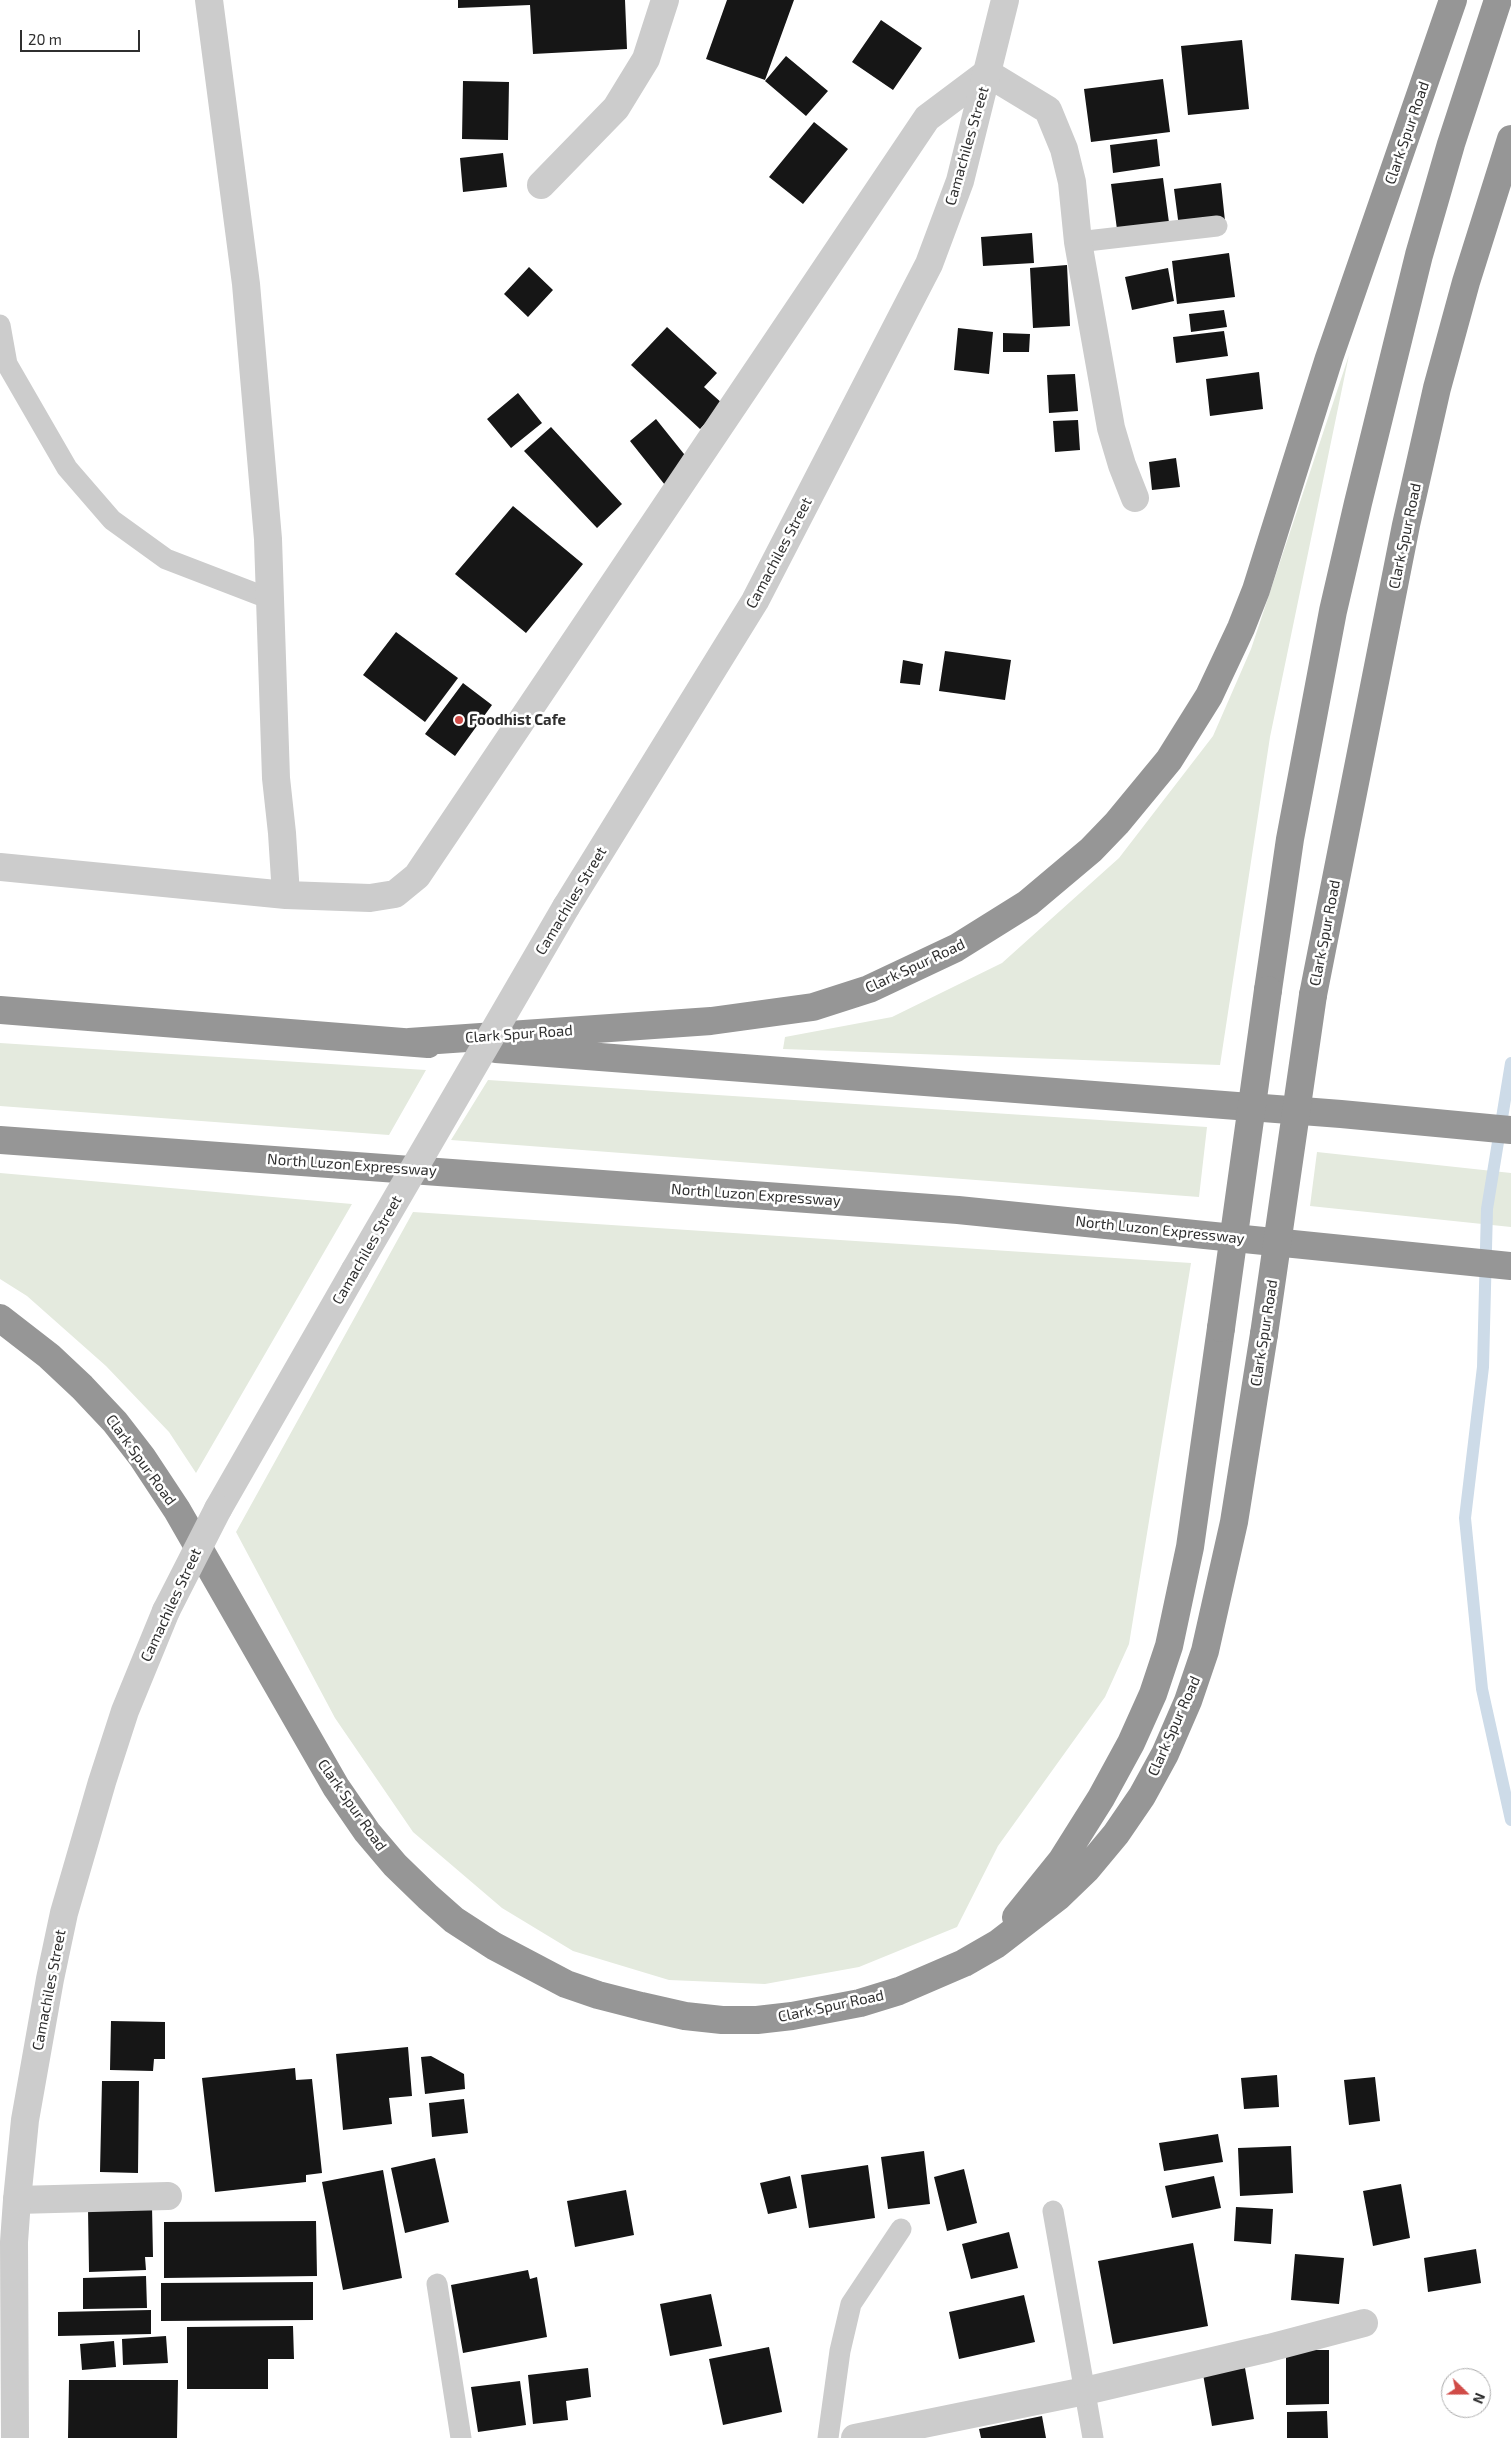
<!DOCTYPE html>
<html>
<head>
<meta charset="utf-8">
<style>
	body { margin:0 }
	#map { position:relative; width:1511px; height:2438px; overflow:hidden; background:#fff; font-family:"Exo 2",sans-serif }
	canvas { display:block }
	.north { position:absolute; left:1441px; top:2368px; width:50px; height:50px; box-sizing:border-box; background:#fff; border:1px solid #acacac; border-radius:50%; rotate:112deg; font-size:14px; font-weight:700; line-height:20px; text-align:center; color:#2f2f2f }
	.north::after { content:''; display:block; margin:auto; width:18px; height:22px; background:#d04b47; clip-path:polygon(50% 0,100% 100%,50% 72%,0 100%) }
	.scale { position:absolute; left:20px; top:30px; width:120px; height:22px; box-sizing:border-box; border:2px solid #2f2f2f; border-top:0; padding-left:6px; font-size:15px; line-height:18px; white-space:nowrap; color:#2f2f2f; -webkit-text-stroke:4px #fff; paint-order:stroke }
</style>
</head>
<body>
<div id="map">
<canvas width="1511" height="2438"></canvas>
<div class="north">N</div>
<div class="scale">20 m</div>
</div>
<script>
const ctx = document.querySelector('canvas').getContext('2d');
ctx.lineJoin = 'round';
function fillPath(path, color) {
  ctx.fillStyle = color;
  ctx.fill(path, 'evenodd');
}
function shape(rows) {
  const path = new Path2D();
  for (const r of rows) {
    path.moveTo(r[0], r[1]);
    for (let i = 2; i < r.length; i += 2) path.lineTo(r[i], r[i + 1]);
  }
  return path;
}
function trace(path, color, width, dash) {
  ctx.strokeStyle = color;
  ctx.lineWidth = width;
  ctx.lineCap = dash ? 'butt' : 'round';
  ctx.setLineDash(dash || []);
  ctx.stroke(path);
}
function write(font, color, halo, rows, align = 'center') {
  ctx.font = font + ' "Exo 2",sans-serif';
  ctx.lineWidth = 5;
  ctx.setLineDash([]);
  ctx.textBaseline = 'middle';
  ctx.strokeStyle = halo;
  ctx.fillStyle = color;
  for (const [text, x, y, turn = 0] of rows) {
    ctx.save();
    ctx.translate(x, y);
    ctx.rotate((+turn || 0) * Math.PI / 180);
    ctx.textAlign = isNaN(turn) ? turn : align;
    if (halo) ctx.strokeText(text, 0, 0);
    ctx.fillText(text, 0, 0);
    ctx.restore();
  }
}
const green = shape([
	[1349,355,1270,737,1220,1065,783,1049,785,1037,892,1017,1002,963,1119,858,1213,736,1251,649],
	[0,1043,171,1054,426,1070,389,1135,0,1106],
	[488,1080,1207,1127,1199,1197,451,1140],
	[1317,1152,1511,1173,1511,1227,1310,1206],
	[0,1173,352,1204,196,1473,169,1432,106,1366,27,1296,0,1279],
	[413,1212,1191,1263,1129,1644,1105,1697,998,1846,957,1927,859,1967,765,1984,669,1980,573,1951,502,1908,413,1832,335,1718,236,1532]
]);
const stream = shape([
	[1511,1063,1487,1209,1483,1367,1465,1518,1482,1689,1511,1820]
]);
const building = shape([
	[458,0,625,0,627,49,533,54,530,5,458,8],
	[727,0,794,0,765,80,706,59],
	[881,20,922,48,893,90,852,62],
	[1242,40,1249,109,1188,115,1181,46],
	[786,56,828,91,806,116,765,81],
	[1163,79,1170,132,1091,142,1084,89],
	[463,81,509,82,508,140,462,139],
	[814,122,848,149,803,204,769,177],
	[1157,139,1160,166,1113,173,1110,145],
	[503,153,507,187,463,192,460,158],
	[1163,178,1170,230,1118,237,1111,184],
	[1221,183,1225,221,1179,227,1174,189],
	[1032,233,1034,263,983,266,981,237],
	[1229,253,1235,297,1177,304,1172,261],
	[1067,265,1070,326,1033,328,1030,268],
	[529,267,553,290,528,317,504,294],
	[1168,268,1174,301,1132,310,1125,277],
	[1224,310,1227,327,1191,332,1189,314],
	[667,327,717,373,704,387,723,404,700,429,631,365],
	[958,328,993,332,989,374,954,370],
	[1224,331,1228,356,1176,363,1173,337],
	[1003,333,1030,334,1029,352,1003,352],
	[1259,372,1263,409,1210,416,1206,379],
	[1075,374,1078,411,1049,413,1047,375],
	[518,393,542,423,511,448,487,419],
	[656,419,692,464,665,485,630,441],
	[1078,420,1080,450,1055,452,1053,421],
	[551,427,622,504,597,528,524,451],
	[1176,458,1180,487,1152,490,1149,462],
	[513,506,583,564,526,633,455,574],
	[396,632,458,678,425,722,363,675],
	[945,651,1011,660,1005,700,939,691],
	[903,660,923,664,920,685,900,683],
	[463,683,492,705,455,756,425,734],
	[111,2021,165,2022,165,2059,154,2059,153,2071,110,2070],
	[408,2047,412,2096,389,2098,392,2124,343,2130,336,2054],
	[431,2056,464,2074,465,2089,425,2094,421,2057],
	[295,2068,296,2080,312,2079,322,2173,306,2175,306,2182,215,2192,202,2078],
	[1277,2075,1279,2107,1244,2109,1241,2078],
	[1375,2077,1380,2121,1349,2125,1344,2080],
	[102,2081,139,2081,138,2173,100,2172],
	[464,2099,468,2133,432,2137,429,2103],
	[1218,2134,1223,2162,1164,2171,1159,2143],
	[1291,2146,1293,2193,1240,2196,1238,2148],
	[924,2151,930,2204,888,2209,881,2157],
	[435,2158,449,2222,405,2233,391,2168],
	[868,2165,875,2218,809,2228,801,2175],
	[964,2169,977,2223,947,2231,934,2177],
	[383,2170,402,2278,343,2290,322,2182],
	[790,2176,797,2208,768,2214,760,2183],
	[1214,2176,1221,2208,1172,2218,1165,2186],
	[1401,2184,1410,2238,1373,2246,1363,2191],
	[626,2190,634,2235,575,2247,567,2201],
	[152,2206,153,2257,145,2257,146,2270,89,2272,88,2208],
	[1236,2207,1273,2209,1271,2244,1234,2241],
	[316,2221,317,2276,164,2278,164,2222],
	[1009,2232,1018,2268,971,2279,962,2244],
	[1193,2243,1208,2326,1113,2344,1098,2261],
	[1476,2249,1481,2283,1428,2292,1424,2258],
	[1295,2254,1344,2258,1339,2304,1291,2300],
	[528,2270,530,2279,537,2277,547,2337,463,2353,451,2285],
	[146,2276,147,2308,83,2309,83,2278],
	[313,2282,313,2320,161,2321,161,2283],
	[711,2294,722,2346,670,2356,660,2304],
	[1024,2295,1035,2342,959,2359,949,2312],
	[151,2310,151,2334,58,2336,58,2312],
	[293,2326,294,2359,268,2359,268,2389,187,2389,187,2327],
	[166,2336,168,2363,123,2365,122,2339],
	[114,2341,116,2367,82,2370,80,2344],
	[769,2347,782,2412,723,2425,709,2359],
	[1286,2350,1329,2350,1329,2404,1286,2405],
	[588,2368,591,2397,566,2401,568,2420,533,2424,528,2375],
	[1245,2368,1254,2419,1212,2426,1203,2374],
	[69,2380,178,2380,177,2438,68,2438],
	[520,2381,526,2425,478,2432,471,2387],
	[1327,2411,1328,2438,1287,2438,1287,2412],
	[1042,2416,1046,2438,981,2438,979,2429]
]);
const service = shape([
	[1078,242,1217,226],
	[0,325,7,364,67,468,112,520,166,559,270,599],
	[1053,2211,1093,2438],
	[437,2284,461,2438],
	[828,2438,840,2351,851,2304,901,2229]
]);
const minor = shape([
	[209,0,246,284,268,539,276,778,282,833,286,895],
	[541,185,616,108,646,59,665,0],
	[0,867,286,895,370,898,395,894,417,876,927,118,987,73,1048,110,1064,149,1072,182,1078,242,1111,428,1122,465,1135,498],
	[17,2200,168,2196],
	[855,2438,1085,2391,1269,2348,1364,2323]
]);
const tertiary = shape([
	[566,907,755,601,929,264,960,181,1005,0],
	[218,1509,355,1270],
	[15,2438,14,2242,17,2200,25,2120,50,1979,64,1913,102,1782,125,1711,166,1611]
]);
const motorway = shape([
	[1268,990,1290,839,1333,611,1358,503,1419,255,1451,144,1498,0],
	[1313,995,1406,525,1437,388,1466,282,1511,139],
	[0,1010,428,1044],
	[409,1042,711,1021,813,1007,869,989,956,948,1028,903,1091,850,1117,823,1169,760,1209,696,1241,628,1256,590,1329,358,1453,0],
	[496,1049,1341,1114,1511,1130],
	[0,1140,958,1210,1511,1266],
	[0,1318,49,1356,82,1387,115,1422,142,1457,177,1510,336,1787,367,1832,395,1865,428,1897,454,1920,494,1946,566,1984,598,1995,641,2006,685,2016,722,2020,757,2020,792,2016,860,2003,899,1991,964,1963,997,1944,1058,1897,1086,1870,1116,1834,1142,1796,1165,1754,1188,1701,1205,1651,1234,1522,1264,1334],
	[1016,1917,1062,1860,1101,1798,1131,1743,1153,1694,1169,1646,1190,1547,1221,1328]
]);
const tertiaryBridge = shape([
	[355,1270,566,907],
	[166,1611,218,1509]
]);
const motorwayBridge = shape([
	[1221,1328,1268,990],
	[1264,1334,1313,995]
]);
const markers = [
	[459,720,5,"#d04b47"]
];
const streetNames = [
	["Clark Spur Road",1407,133,-71],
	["Camachiles Street",967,146,-74],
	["Clark Spur Road",1405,536,-78],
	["Camachiles Street",779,553,-62],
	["Camachiles Street",571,901,-59],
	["Clark Spur Road",1325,933,-79],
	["Clark Spur Road",915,966,-25],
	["Clark Spur Road",519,1034,-4],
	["North Luzon Expressway",352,1165,4],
	["North Luzon Expressway",756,1195,4],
	["North Luzon Expressway",1160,1230,6],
	["Camachiles Street",367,1250,-60],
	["Clark Spur Road",1264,1333,-81],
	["Clark Spur Road",141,1460,54],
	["Camachiles Street",171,1605,-65],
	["Clark Spur Road",1174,1726,-66],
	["Clark Spur Road",352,1805,55],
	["Camachiles Street",49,1990,-79],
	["Clark Spur Road",831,2006,-12]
];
const poiNames = [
	["Foodhist Cafe",469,720]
];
fillPath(green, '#e4eade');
trace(stream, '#cddbe8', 12);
fillPath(building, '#161616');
trace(service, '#ccc', 21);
trace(minor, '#ccc', 28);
trace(tertiary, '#ccc', 28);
trace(motorway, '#969696', 28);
trace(tertiaryBridge, '#ccc', 28);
trace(motorwayBridge, '#969696', 28);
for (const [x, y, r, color] of markers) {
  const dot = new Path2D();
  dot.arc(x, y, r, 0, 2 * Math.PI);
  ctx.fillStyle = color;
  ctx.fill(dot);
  trace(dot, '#fff', 2);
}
write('15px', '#2f2f2f', '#fff', streetNames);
write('bold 15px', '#2f2f2f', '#fff', poiNames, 'left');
</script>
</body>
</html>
